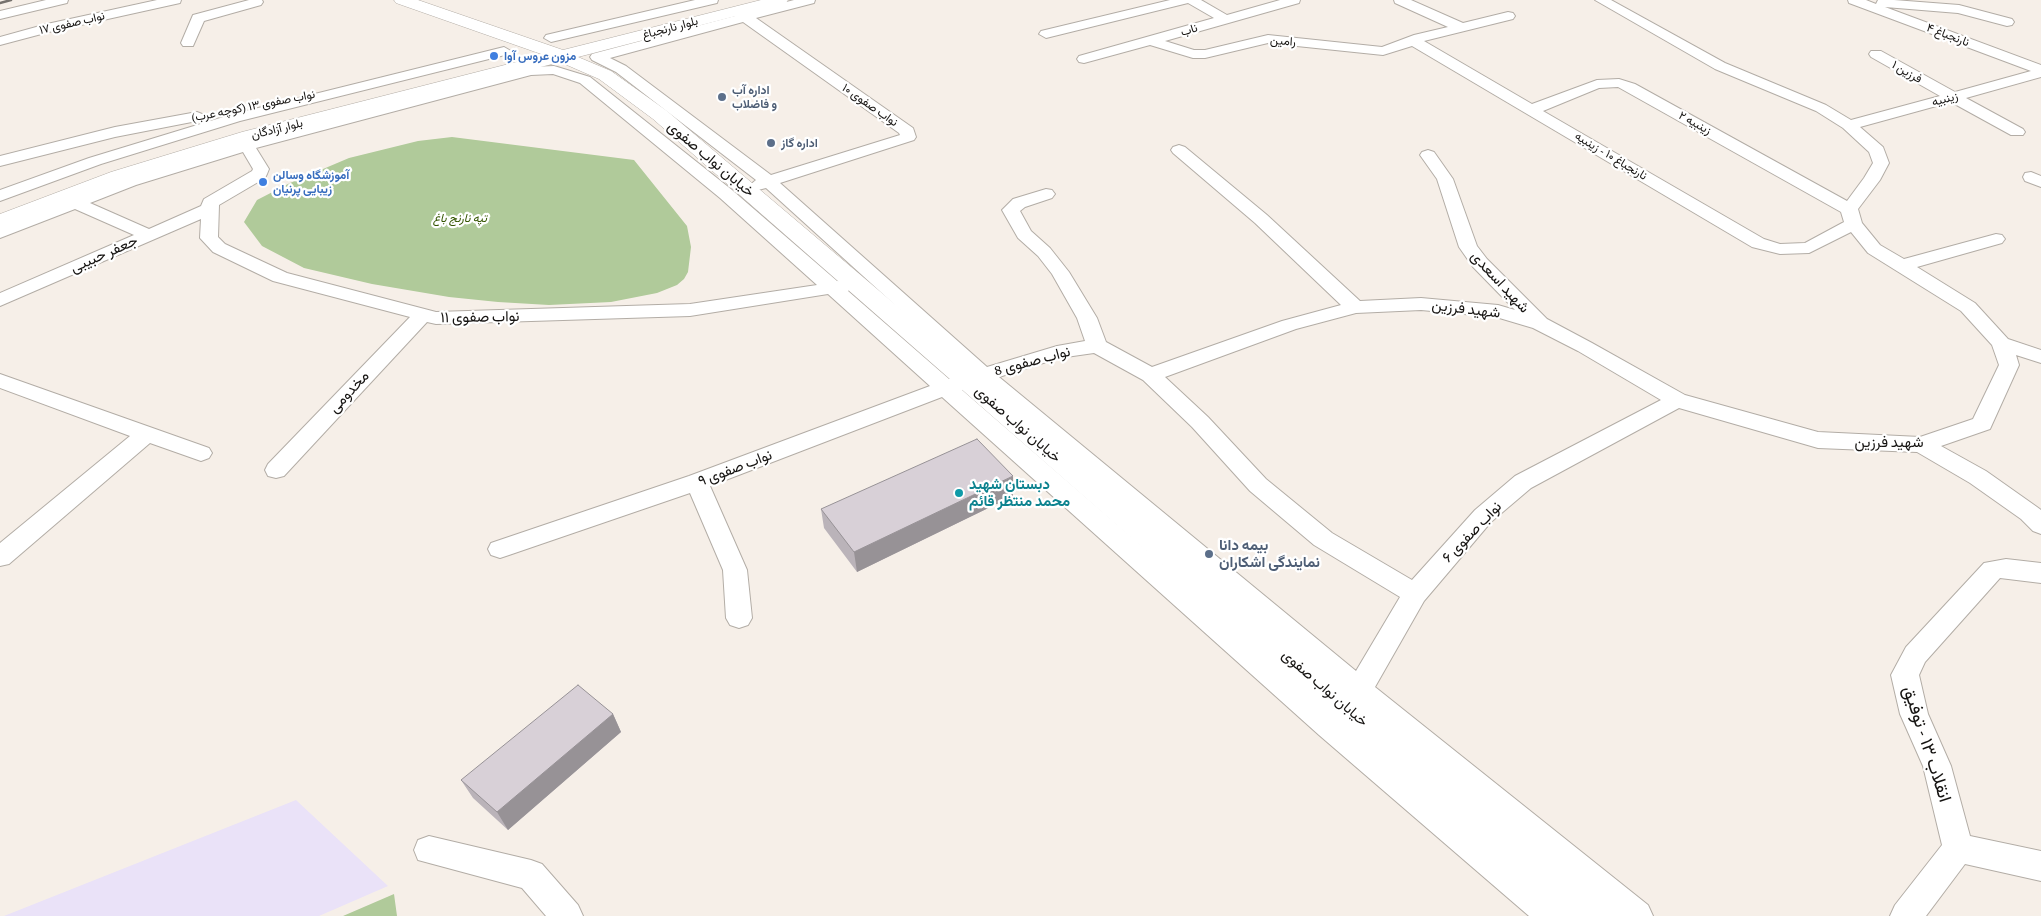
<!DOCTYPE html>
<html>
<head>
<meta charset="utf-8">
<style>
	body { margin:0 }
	canvas { display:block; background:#f6efe8 }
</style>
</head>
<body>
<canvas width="2041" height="916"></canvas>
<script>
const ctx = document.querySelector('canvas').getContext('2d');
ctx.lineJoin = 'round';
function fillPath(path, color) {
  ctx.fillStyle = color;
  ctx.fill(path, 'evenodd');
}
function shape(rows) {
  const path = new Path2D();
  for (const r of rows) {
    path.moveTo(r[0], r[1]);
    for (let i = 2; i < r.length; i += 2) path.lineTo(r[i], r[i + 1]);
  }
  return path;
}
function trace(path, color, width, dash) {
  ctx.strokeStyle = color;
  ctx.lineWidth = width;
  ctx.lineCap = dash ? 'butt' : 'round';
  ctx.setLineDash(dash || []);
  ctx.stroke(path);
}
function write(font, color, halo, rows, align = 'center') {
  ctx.font = font + ' "Crimson Pro",Vazirmatn,serif';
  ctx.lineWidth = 4.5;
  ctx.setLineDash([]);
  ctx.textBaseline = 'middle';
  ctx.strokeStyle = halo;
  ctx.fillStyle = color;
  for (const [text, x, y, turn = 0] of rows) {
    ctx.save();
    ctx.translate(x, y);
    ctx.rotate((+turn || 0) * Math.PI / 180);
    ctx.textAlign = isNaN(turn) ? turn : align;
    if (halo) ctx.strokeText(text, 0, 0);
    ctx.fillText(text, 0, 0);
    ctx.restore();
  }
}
const medical = shape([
	[296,800,388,886,319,916,4,916]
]);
const green = shape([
	[452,137,634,160,687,226,691,247,688,272,684,279,677,285,657,293,611,302,549,305,498,302,449,297,372,284,304,268,262,246,244,222,257,200,290,183,349,158,418,141],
	[394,894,397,916,343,916]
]);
const street = shape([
	[46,0,68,0,67,3,0,19,0,11,46,0],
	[157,0,181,0,180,3,49,32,0,45,0,37,47,24,157,0],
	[249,0,262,0,263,2,261,5,204,21,193,46,183,46,181,43,193,15,249,0],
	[695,0,718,0,717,3,551,42,544,38,546,35,695,0],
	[794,0,815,0,814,3,756,18,913,128,916,137,914,140,780,183,987,367,1057,346,1085,341,1077,318,1052,274,1038,256,1018,238,1002,210,1013,199,1046,189,1052,190,1055,194,1052,198,1025,207,1020,211,1031,231,1050,248,1069,272,1097,318,1106,342,1152,367,1282,321,1341,305,1255,223,1173,153,1171,150,1173,147,1179,145,1185,147,1267,215,1360,301,1421,298,1498,305,1515,310,1473,267,1459,247,1437,179,1420,155,1422,152,1428,150,1434,152,1453,179,1477,246,1487,259,1547,319,1592,343,1685,395,1818,432,1920,437,1973,419,1999,365,1992,345,1961,311,1868,253,1851,232,1809,253,1780,254,1752,247,1412,46,1383,55,1268,43,1205,58,1193,58,1150,45,1084,63,1079,62,1077,59,1079,56,1214,18,1188,3,1046,38,1039,34,1041,31,1170,0,1201,0,1227,15,1280,0,1300,0,1299,3,1165,41,1194,50,1205,50,1268,35,1382,47,1414,35,1448,27,1395,3,1394,0,1411,0,1463,23,1508,12,1513,13,1515,16,1513,19,1424,41,1532,104,1597,80,1619,79,1635,84,1847,201,1864,178,1873,163,1869,152,1843,128,1816,111,1715,69,1595,0,1611,0,1725,63,1826,105,1851,120,1940,96,1871,57,1869,54,1871,51,1881,51,1955,92,2031,71,1849,3,1848,0,1866,0,1876,4,1878,0,1894,0,1959,5,2012,19,2014,22,2012,25,2007,26,1958,13,1885,7,2041,65,2041,77,1966,98,2023,129,2025,132,2023,135,2011,135,1951,102,1860,127,1883,147,1889,163,1880,180,1858,209,1862,223,1880,245,1904,259,1996,234,2002,235,2005,239,2002,243,1917,267,1975,303,2008,339,2041,350,2041,363,2016,355,2019,365,1990,429,1941,446,1986,471,2037,507,2041,510,2041,534,2033,531,2021,519,1970,483,1917,452,1818,448,1679,408,1531,488,1491,522,1424,601,1375,687,1648,905,1653,916,1612,916,1363,709,1352,715,1342,711,1338,703,1343,693,980,383,962,390,1339,717,1564,905,1569,916,1529,916,1319,735,942,397,710,486,747,570,752,618,748,625,739,628,730,625,726,618,723,570,690,493,509,555,500,558,491,555,488,549,491,543,689,476,930,386,828,294,690,316,436,324,427,322,284,476,276,478,268,476,265,470,268,464,410,317,273,281,213,252,200,238,201,219,0,306,0,293,134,235,75,209,0,238,0,227,60,203,62,198,72,198,124,177,248,140,531,67,554,66,590,77,732,190,837,281,851,282,853,286,848,291,949,379,969,372,766,188,758,190,752,189,750,185,756,180,616,72,592,60,590,57,592,54,735,16,730,11,732,8,742,8,748,12,794,0],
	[743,22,899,133,900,135,771,175,626,66,610,58,743,22],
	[553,74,580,83,720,198,817,285,690,304,436,312,287,273,225,244,218,237,219,205,265,178,267,174,269,169,256,148,531,75,553,74],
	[1618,87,1841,212,1844,222,1805,243,1780,244,1764,239,1543,111,1599,88,1618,87],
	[243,152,253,169,252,171,204,199,201,206,149,229,90,203,136,185,243,152],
	[1421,310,1496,317,1533,328,1578,351,1661,400,1515,476,1475,510,1412,580,1332,533,1266,479,1208,417,1165,377,1296,329,1356,313,1421,310],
	[1094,353,1143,380,1192,427,1250,491,1314,545,1400,597,1356,671,999,377,1059,358,1094,353],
	[504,47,511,51,509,54,240,121,101,164,0,201,0,190,89,158,230,115,504,47],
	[197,112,202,114,205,117,202,120,115,137,0,166,0,156,115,127,197,112],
	[2031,172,2041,176,2041,187,2025,181,2023,177,2025,173,2031,172],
	[0,374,209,448,212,453,209,458,201,461,150,443,9,564,0,566,0,543,130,436,0,388,0,374],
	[2006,559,2041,563,2041,583,2000,578,1925,662,1919,675,1928,714,1951,766,1970,836,2041,851,2041,881,1965,864,1926,916,1890,916,1895,905,1942,845,1923,766,1900,714,1891,675,1906,647,1984,563,2006,559],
	[429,836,531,860,542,864,578,905,583,916,546,916,522,888,418,860,414,850,418,840,429,836]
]);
const secondary = shape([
	[394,0,418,0,563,50,761,0,788,0,786,3,578,57,611,71,667,111,1361,699,1607,902,1613,916,1563,916,653,119,599,79,560,62,256,140,125,180,0,228,0,214,111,172,242,132,544,55,396,3,394,0]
]);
const rail = shape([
	[0,3,11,0]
]);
const wall = shape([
	[1013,496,857,572,824,528,821,509],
	[613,714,621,732,508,830,473,798,461,780]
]);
const shadedWall = shape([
	[1013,476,1013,496,857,572,854,552],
	[613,714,621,732,508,830,497,812]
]);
const building = shape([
	[977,439,1013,476,854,552,821,509,977,439],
	[578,685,613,714,497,812,461,780,578,685]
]);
const markers = [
	[494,56,5,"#3f7fe0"],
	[722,97,5,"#5c6f8a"],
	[771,143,5,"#5c6f8a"],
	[263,182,5,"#3f7fe0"],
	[959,493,5,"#0f9aa8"],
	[1209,554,5,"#5c6f8a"]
];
const farStreetnames = [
	["نواب صفوی ۱۷",72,23,-13],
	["بلوار نارنجباغ",670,28,-15],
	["ناب",1189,30,-17],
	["نارنجباغ ۴",1948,35,21],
	["رامین",1283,41,4],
	["فرزین ۱",1907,72,30],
	["زینبیه",1945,99,-15],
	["نواب صفوی ۱۰",870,105,35],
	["نواب صفوی ۱۳ (کوچه عرب)",253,106,-11],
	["زینبیه ۲",1695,123,29],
	["بلوار آزادگان",277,129,-14],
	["نارنجباغ ۱۰ - زینبیه",1611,156,31]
];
const farShopnames = [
	["مزون عروس آوا",504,56],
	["آموزشگاه وسالن",273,175],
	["زیبایی پرنیان",273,189]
];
const farServicenames = [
	["اداره آب",732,90],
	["و فاضلاب",732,104],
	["اداره گاز",781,143]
];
const farParknames = [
	["تپه نارنج باغ",460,218]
];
const streetNames = [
	["خیابان نواب صفوی",711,159,40],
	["جعفر حبیبی",104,254,-24],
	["شهید اسعدی",1500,282,47],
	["شهید فرزین",1466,309,7],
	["نواب صفوی ۱۱",480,317,-1],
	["نواب صفوی 8",1032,361,-15],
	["مخدومی",349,392,-47],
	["خیابان نواب صفوی",1018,424,41],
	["شهید فرزین",1889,442],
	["نواب صفوی ۹",735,468,-21],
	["نواب صفوی ۶",1472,532,-46],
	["خیابان نواب صفوی",1325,688,41]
];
const cultureNames = [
	["دبستان شهید",969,484],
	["محمد منتظر قائم",969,501]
];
const serviceNames = [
	["بیمه دانا",1219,545],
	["نمایندگی اشکاران",1219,562]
];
const nearStreetnames = [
	["انقلاب ۱۳ - توفیق",1927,744,72]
];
fillPath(medical, '#eae2f8');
fillPath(green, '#b0ca9a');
trace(street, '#b3ada6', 2);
trace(secondary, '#b3ada6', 1);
fillPath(street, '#fff');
fillPath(secondary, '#fff');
trace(rail, '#75716d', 2.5);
fillPath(wall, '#bab3b9');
fillPath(shadedWall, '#979296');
fillPath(building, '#d8d0d7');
trace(building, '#979296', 1);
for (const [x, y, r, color] of markers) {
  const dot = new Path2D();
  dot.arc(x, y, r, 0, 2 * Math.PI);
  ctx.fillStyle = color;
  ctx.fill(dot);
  trace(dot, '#fff', 2);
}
write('12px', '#151311', '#fff', farStreetnames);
write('bold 12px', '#366cbe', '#fff', farShopnames, 'left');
write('bold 12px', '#4e5e75', '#fff', farServicenames, 'left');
write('italic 12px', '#345501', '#fff', farParknames);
write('15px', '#151311', '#fff', streetNames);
write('bold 15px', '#0d838f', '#fff', cultureNames, 'left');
write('bold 15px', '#4e5e75', '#fff', serviceNames, 'left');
write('18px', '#151311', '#fff', nearStreetnames);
</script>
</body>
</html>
